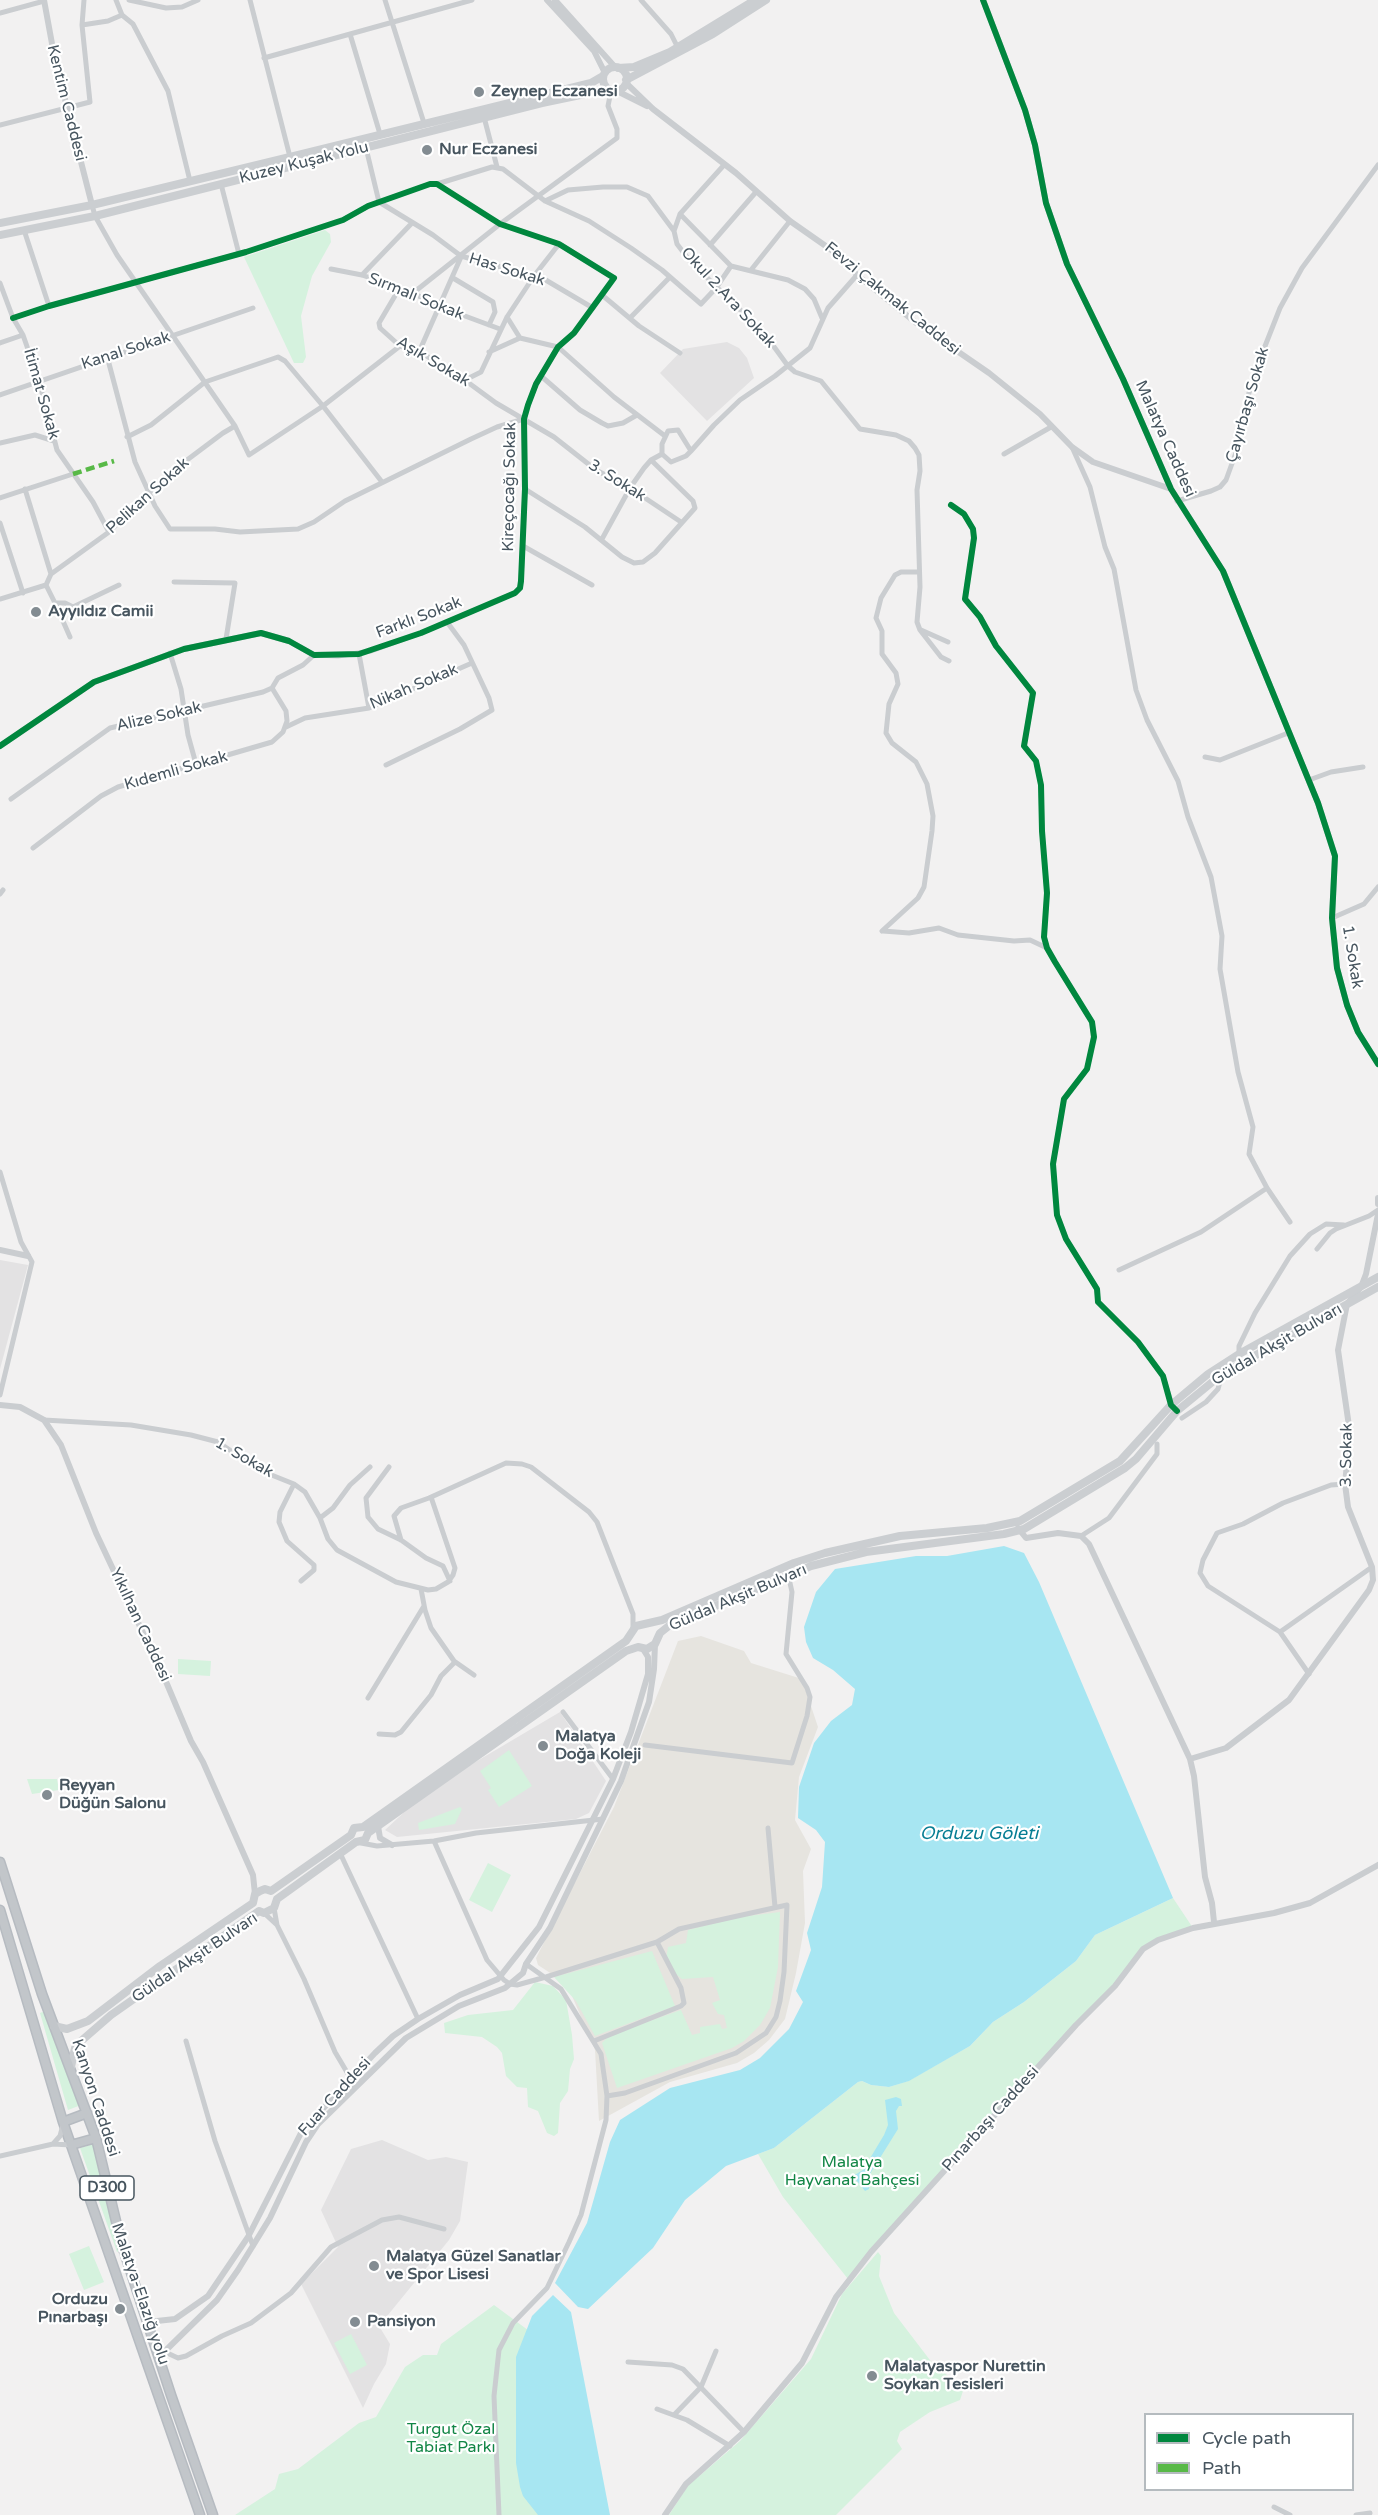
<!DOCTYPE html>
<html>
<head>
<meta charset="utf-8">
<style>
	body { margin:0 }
	#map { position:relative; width:1378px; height:2515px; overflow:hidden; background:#f2f1f1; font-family:"Varela Round",sans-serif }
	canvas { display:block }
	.legend { position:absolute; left:1144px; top:2413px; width:210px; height:78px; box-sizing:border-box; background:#fff; border:2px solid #b5bbbf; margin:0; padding:8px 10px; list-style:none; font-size:18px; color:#47555f }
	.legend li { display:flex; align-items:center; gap:12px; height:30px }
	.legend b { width:30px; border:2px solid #b5bbbf }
</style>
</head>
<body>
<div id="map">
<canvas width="1378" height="2515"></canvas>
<ul class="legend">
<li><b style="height:8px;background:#00873e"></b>Cycle path</li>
<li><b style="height:8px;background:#58b947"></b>Path</li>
</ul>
</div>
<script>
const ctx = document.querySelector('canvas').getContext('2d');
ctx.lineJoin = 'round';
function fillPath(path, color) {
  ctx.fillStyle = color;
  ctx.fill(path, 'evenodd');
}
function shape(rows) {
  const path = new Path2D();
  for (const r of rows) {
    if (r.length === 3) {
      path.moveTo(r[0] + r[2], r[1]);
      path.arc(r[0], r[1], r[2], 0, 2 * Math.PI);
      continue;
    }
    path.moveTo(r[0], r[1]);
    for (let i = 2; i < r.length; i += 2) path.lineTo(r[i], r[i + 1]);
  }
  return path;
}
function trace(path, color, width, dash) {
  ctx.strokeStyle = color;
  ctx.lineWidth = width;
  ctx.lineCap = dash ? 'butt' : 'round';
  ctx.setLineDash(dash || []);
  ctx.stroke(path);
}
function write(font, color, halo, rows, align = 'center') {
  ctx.font = font + ' "Varela Round",sans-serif';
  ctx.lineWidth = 4.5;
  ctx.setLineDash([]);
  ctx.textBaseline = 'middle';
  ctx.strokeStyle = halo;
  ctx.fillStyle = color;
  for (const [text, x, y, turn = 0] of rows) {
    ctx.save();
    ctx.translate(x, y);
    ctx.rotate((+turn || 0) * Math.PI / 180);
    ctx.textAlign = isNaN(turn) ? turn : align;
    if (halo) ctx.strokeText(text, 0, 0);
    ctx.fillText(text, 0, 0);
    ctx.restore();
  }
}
const commercial = shape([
	[701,1636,744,1651,751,1663,802,1679,818,1727,799,1777,795,1820,811,1849,803,1871,805,1923,796,1973,785,2019,769,2040,754,2053,737,2063,670,2082,599,2121,595,2050,567,1984,538,1965,536,1958,614,1807,678,1641]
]);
const education = shape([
	[727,342,739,348,747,358,754,378,707,421,660,373,683,349],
	[0,1260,28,1265,0,1369],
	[560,1712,606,1781,589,1813,576,1819,397,1837,385,1830,428,1790],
	[382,2140,428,2160,446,2157,468,2162,460,2221,449,2240,379,2326,390,2344,386,2364,374,2384,363,2408,301,2284,338,2247,321,2210,351,2149]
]);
const green = shape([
	[325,230,330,234,331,242,312,276,301,316,306,357,303,363,294,363,244,257],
	[178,1659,211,1661,210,1676,178,1674],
	[509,1750,532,1786,499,1807,488,1790,491,1788,480,1771],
	[27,1779,57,1779,59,1790,32,1794],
	[460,1807,462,1809,455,1824,419,1830,418,1823],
	[488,1863,511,1875,492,1912,469,1900],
	[1173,1898,1193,1928,1149,1945,848,2279,783,2197,758,2154,774,2148,858,2082,862,2081,871,2085,889,2087,908,2081,970,2046,993,2022,1024,2002,1076,1961,1095,1935],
	[780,1912,778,1967,770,2008,760,2025,744,2041,732,2048,617,2088,602,2043,610,2035,681,2010,692,2035,700,2033,700,2027,720,2024,722,2029,727,2028,724,2015,718,2014,712,2003,720,2000,713,1977,682,1979,676,1974,666,1959,668,1947,686,1943,688,1930,740,1917],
	[652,1951,675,2006,595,2036,576,2001,554,1977],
	[535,1982,553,1986,566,2000,572,2035,574,2059,570,2069,568,2091,560,2103,558,2133,554,2136,547,2133,538,2111,528,2107,527,2088,517,2087,506,2076,502,2053,497,2047,482,2037,445,2033,444,2023,468,2015,513,2010],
	[45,2011,81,2105,68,2110,40,2013],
	[94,2144,120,2251,117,2252,80,2148],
	[89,2246,104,2282,84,2290,69,2254],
	[878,2252,881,2256,879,2276,894,2313,936,2368,960,2383,963,2391,960,2400,930,2412,900,2432,897,2441,902,2449,836,2515,669,2515,694,2476,697,2478,740,2441,811,2359,842,2294],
	[494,2305,532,2333,549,2515,235,2515,275,2489,279,2474,298,2469,359,2423,376,2417,405,2367,423,2355,437,2355,441,2344],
	[351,2334,367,2365,350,2374,334,2343]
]);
const water = shape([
	[1004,1546,1024,1553,1039,1582,1173,1898,1095,1935,1076,1961,1024,2002,993,2022,970,2046,909,2081,889,2087,871,2085,862,2081,858,2082,774,2148,726,2166,685,2200,653,2248,588,2309,578,2307,555,2283,587,2223,610,2142,620,2120,670,2088,740,2070,760,2058,789,2029,803,2002,796,1991,811,1950,807,1933,822,1887,825,1842,816,1830,798,1818,799,1787,814,1743,831,1721,852,1705,855,1689,833,1670,813,1658,806,1642,804,1627,816,1592,835,1569,916,1556,947,1556],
	[896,2097,901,2099,902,2106,899,2106,896,2111,898,2129,870,2174,869,2189,865,2191,853,2176,863,2170,884,2135,888,2125,885,2100],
	[553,2295,571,2312,610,2515,538,2515,523,2496,520,2487,516,2463,516,2357,532,2316]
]);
const minor = shape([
	[116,0,122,15],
	[129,0,166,8,182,7,198,0],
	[250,0,290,157],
	[385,0,424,123],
	[641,0,671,34,678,48],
	[0,13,44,1],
	[82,25,108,21,122,15,133,24,168,91,190,181],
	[350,34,380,134],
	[264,58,472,0],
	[484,117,497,167],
	[0,125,90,102,82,25,84,0],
	[366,148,379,202,433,235,461,256,544,279,593,308],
	[221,184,239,254],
	[437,184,492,167,503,169,545,201,589,221,631,248,662,270,701,304,716,288,731,266],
	[545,201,568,190,603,187,627,187,648,196,674,231,677,244,690,261,764,333,788,366,795,372,821,381,860,429,896,435,909,441,915,448,919,455,920,471,917,490,920,587,917,622,920,630,941,657,949,661],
	[92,205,95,216,117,255,235,426],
	[680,214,731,266,788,280,805,289,814,299,822,318],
	[24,230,49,306],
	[674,231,680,214,724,165],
	[710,245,756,192],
	[331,269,362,275,413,293,438,306,500,329],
	[751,270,790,221],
	[362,275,412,223],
	[453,278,493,302,495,312,489,325],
	[0,283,13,318,23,335,39,381,57,450,93,502,109,532],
	[399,289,379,323,380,328,400,346,419,352,447,367,496,403,554,437,596,470,630,488,681,522],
	[413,293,500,224,617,138,617,129,608,106,611,91],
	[602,295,639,326,680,353],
	[507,317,520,338,558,347,614,397,665,436],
	[630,318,670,277],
	[0,343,23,335],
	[419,352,461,257],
	[489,352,520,338],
	[107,356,135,462,155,506,170,529,215,529,240,532,298,529,314,522,345,501,471,439,497,427,524,419],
	[541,376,580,410,602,423,608,426,623,423,637,415],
	[465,380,481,372,507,317,534,276,559,244],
	[0,395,253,308],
	[127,437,151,425,205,382,278,357,285,361,323,406,382,482],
	[0,443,35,435,54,441],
	[1072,447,1090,487,1105,547,1114,569,1136,690,1147,720,1178,781,1188,817,1211,877,1222,936,1220,969,1238,1072,1253,1127,1249,1154,1267,1188,1290,1222],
	[691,451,678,430,668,431,662,444,662,454,671,462,686,456,691,451,714,425,740,400,775,376,810,348,828,308,857,275],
	[1004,454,1051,427],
	[25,489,51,574],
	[525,489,585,527,622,557,634,563,643,562,655,553,695,508,693,501,651,460],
	[0,498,73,474],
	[1177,501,1211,491,1220,487,1226,480,1238,447,1246,403,1256,369,1280,308,1302,268,1378,165],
	[951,505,964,514,973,529,974,538,965,599,980,617,996,646,1033,693,1024,746,1036,761,1041,785,1042,831,1047,893,1044,937,1047,948,1055,962,1092,1022,1094,1037,1087,1069,1064,1099,1053,1164,1057,1215,1066,1239,1097,1289,1098,1302,1138,1342,1163,1376,1172,1405],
	[0,523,23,593],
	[602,539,630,488,644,468,651,460,662,454],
	[523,546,592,585],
	[174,582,235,583,226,639],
	[46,585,55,603,65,603,73,607,119,585],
	[0,599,46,585,51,574,109,532,167,475,223,433,235,426,249,455,323,406,400,346],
	[55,603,70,637],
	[921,630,948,642],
	[170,653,181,689,188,735,196,764],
	[359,654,369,708],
	[286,727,305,718,369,708,472,663],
	[1205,757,1220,760,1288,733],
	[386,765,460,729,492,710,489,698,464,645,447,622],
	[1309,780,1331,772,1363,767],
	[11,799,110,728,263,692,272,688,278,678,303,665,314,655,338,656,371,651,421,633,515,593,520,588,521,581,525,489,524,419,528,405,536,384,558,347,574,333,614,278,559,244,500,224,437,184,430,184,368,206,343,220,246,252,49,306,13,318],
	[33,848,101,796,118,787,272,742,283,732,287,721,286,711,272,688],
	[0,894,3,890],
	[1332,918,1364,904,1378,887],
	[882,931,918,898,924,887,932,831,933,816,927,784,916,762,892,743,886,733,889,704,898,684,896,673,882,654,882,631,876,618,881,598,895,575,901,572,918,572],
	[883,931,909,933,939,928,958,935,1014,941,1030,940,1047,948],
	[0,1172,21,1242,32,1262,0,1395],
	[1317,1249,1330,1233,1336,1229,1369,1216,1378,1210],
	[1119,1270,1201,1232,1267,1188],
	[1239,1354,1239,1346,1255,1313,1290,1256,1310,1234,1326,1224,1344,1225],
	[1182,1418,1206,1402,1218,1389,1222,1374],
	[44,1420,131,1425,191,1435,218,1442,259,1470,294,1484,305,1492,320,1518,328,1539,337,1550,396,1582,428,1590,436,1589,448,1582,453,1575,455,1568,431,1497],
	[389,1467,366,1498,368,1517,378,1529,401,1540,426,1558,443,1566,450,1581],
	[294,1484,280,1512,279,1522,287,1541,314,1565,314,1570,301,1581],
	[320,1518,333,1508,350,1485,370,1467],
	[1081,1536,1109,1518,1157,1454,1157,1444],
	[401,1540,394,1516,401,1508,429,1498,506,1463,522,1464,531,1467,589,1512,597,1522,633,1614,633,1629],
	[421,1589,425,1610,431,1628,454,1661,474,1675],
	[1280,1632,1372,1567],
	[1309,1674,1280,1632,1208,1586,1200,1573,1203,1560,1217,1533,1243,1524,1283,1503,1331,1485,1345,1484],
	[368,1698,424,1606],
	[563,1712,613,1779],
	[379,1734,395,1735,401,1732,431,1695,441,1676,455,1662],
	[645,1745,792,1763,807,1716,810,1697,807,1688,786,1654,792,1592,788,1574],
	[768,1828,775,1907],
	[434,1841,487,1960,504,1980,510,1984,517,1985,546,1977,657,1942,679,1929,787,1905,784,1972,780,2001,776,2017,766,2033,736,2053,625,2093,607,2096],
	[361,1843,377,1846,434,1841,476,1833,603,1819],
	[340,1853,418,2019],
	[274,1908,277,1925,304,1979,335,2052,351,2079],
	[264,1913,277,1925],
	[186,2041,215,2141,253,2246],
	[594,2041,681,2006,684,2003,681,1988,657,1942],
	[53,2144,60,2136,63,2125],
	[0,2156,53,2144,71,2145],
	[165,2352,178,2358,186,2356,222,2336,251,2323,291,2293,331,2247,382,2220,399,2217,444,2229],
	[628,2362,672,2365,683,2369,744,2432],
	[657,2409,687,2420,730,2446],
	[674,2415,701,2387,716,2351],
	[1274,2507,1290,2515],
	[499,2515,494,2396,499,2350,513,2323,547,2288,569,2242,581,2215,606,2120,607,2096,601,2054,561,1989,526,1964],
	[1356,2515,1370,2513]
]);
const tertiary = shape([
	[44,0,55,60,92,205],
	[547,0,594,51,605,73],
	[555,0,615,67],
	[983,0,1025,110,1035,145,1046,203,1067,264,1123,379,1171,489,1223,571,1318,803,1335,856,1332,918,1337,968,1347,1005,1358,1032,1378,1064],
	[626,83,653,109,736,173,790,221,840,256,857,275,915,322,989,373,1040,414,1072,447,1093,462,1171,489],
	[617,91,647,106],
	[0,746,94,682,184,649,261,633,289,641,314,655],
	[1378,1198,1378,1204],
	[0,1250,28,1256],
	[0,1405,20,1407,44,1420,61,1445,96,1533,167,1684,191,1741,203,1762,253,1875,255,1894],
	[1018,1528,1026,1538,1058,1533,1081,1536,1089,1544,1190,1759,1194,1776,1205,1877,1212,1903,1214,1922],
	[1190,1759,1226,1748,1289,1700,1369,1590,1373,1580,1372,1567,1348,1507,1345,1484,1350,1433,1338,1350,1347,1304,1361,1287,1366,1274,1378,1214],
	[378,1826,380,1838,392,1845],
	[148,2322,175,2319,208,2296,248,2237,302,2131,375,2053,393,2036,418,2019,460,1995,498,1979,539,1927,613,1779,631,1732,648,1674,648,1657,643,1649],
	[159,2357,217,2300,238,2270,270,2218,306,2142,318,2124,406,2038,459,2006,505,1988,523,1973,526,1964,550,1928,621,1781,649,1702,654,1669,655,1644],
	[665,2515,686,2484,744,2432,802,2363,836,2297,871,2252,1076,2025,1115,1986,1143,1949,1158,1940,1193,1928,1274,1913,1310,1903,1378,1865]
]);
const secondary = shape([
	[615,79,12],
	[618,68,634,67,670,52,755,0],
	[626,80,713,34,766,0],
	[0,223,92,205,290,157,591,83,603,76],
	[0,235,95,216,542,103,609,89],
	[54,2026,67,2029,88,2021,160,1966,253,1903,255,1894,260,1891,265,1889,271,1891,351,1835,354,1828,363,1827,626,1641,636,1626,662,1620,794,1563,825,1553,900,1536,987,1528,1020,1521,1120,1461,1171,1405,1208,1374,1239,1354,1378,1277],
	[71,2067,75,2048,80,2042,111,2015,259,1911,264,1913,274,1908,277,1899,356,1842,365,1840,368,1833,626,1651,638,1647,647,1649,655,1644,660,1633,670,1625,811,1566,866,1552,1004,1534,1024,1529,1125,1468,1136,1459,1177,1411,1222,1374,1378,1287]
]);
const trunk = shape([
	[0,1862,42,1994,96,2138,121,2242,171,2395,213,2515],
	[0,1910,63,2122,200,2515],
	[63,2122,87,2113],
	[71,2145,96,2138]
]);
const quiet = shape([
	[73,474,114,461]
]);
const cycleway = shape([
	[983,0,1025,110,1035,145,1046,203,1067,264,1123,379,1171,489,1223,571,1318,803,1335,856,1332,918,1337,968,1347,1005,1358,1032,1378,1064],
	[951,505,964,514,973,529,974,538,965,599,980,617,996,646,1033,693,1024,746,1036,761,1041,785,1042,831,1047,893,1044,937,1047,948,1055,962,1092,1022,1094,1037,1087,1069,1064,1099,1053,1164,1057,1215,1066,1239,1097,1289,1098,1302,1138,1342,1163,1376,1171,1405,1177,1411],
	[0,746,94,682,184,649,261,633,289,641,314,655,359,654,421,633,515,593,520,588,521,581,525,489,524,419,528,405,536,384,558,347,574,333,614,278,559,244,500,224,437,184,430,184,368,206,343,220,246,252,49,306,13,318]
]);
const markers = [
	[479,92,6,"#838c92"],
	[427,150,6,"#838c92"],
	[36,612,6,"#838c92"],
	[543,1746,6,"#838c92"],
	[47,1795,6,"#838c92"],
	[374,2266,6,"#838c92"],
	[120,2309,6,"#838c92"],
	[355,2322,6,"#838c92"],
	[872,2376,6,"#838c92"]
];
const shields = [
	[107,2188,54]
];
const shieldNames = [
	["D300",107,2188]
];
const poiNames = [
	["Zeynep Eczanesi",491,92],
	["Nur Eczanesi",439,150],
	["Ayyıldız Camii",48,612],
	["Malatya",555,1737],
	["Doğa Koleji",555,1755],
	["Reyyan",59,1786],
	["Düğün Salonu",59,1804],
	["Malatya Güzel Sanatlar",386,2257],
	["ve Spor Lisesi",386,2275],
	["Orduzu",108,2300,"right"],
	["Pınarbaşı",108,2318,"right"],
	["Pansiyon",367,2322],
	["Malatyaspor Nurettin",884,2367],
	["Soykan Tesisleri",884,2385]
];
const streetNames = [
	["Kentim Caddesi",66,103,76],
	["Kuzey Kuşak Yolu",304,163,-14],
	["Has Sokak",507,270,17],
	["Sırmalı Sokak",416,297,22],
	["Okul 2.Ara Sokak",728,298,47],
	["Fevzi Çakmak Caddesi",892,299,39],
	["Kanal Sokak",126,351,-18],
	["Aşık Sokak",433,362,31],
	["İtimat Sokak",41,394,74],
	["Çayırbaşı Sokak",1248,405,-74],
	["Malatya Caddesi",1165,439,66],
	["3. Sokak",617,481,32],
	["Kireçocağı Sokak",510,487,-89],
	["Pelikan Sokak",148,496,-42],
	["Farklı Sokak",419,618,-21],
	["Nikah Sokak",414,687,-23],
	["Alize Sokak",159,717,-13],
	["Kıdemli Sokak",176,771,-16],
	["1. Sokak",1352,957,81],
	["Güldal Akşit Bulvarı",1277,1345,-30],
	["3. Sokak",1347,1455,-89],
	["1. Sokak",244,1458,30],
	["Güldal Akşit Bulvarı",738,1598,-23],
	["Yıkılhan Caddesi",140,1625,65],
	["Güldal Akşit Bulvarı",195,1958,-34],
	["Fuar Caddesi",335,2097,-48],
	["Kanyon Caddesi",95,2098,72],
	["Pınarbaşı Caddesi",991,2119,-48],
	["Malatya-Elazığ yolu",140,2294,71]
];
const parkNames = [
	["Malatya",852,2163],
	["Hayvanat Bahçesi",852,2181],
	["Turgut Özal",451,2430],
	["Tabiat Parkı",451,2448]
];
const waterNames = [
	["Orduzu Göleti",979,1834]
];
fillPath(commercial, '#e6e4df');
fillPath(education, '#e3e2e3');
fillPath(green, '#d5f2de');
fillPath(water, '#a7e6f2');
trace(trunk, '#b6bbc1', 11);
trace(minor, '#cacdd0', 5);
trace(tertiary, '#cacdd0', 6);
trace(secondary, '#cbced1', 8);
trace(trunk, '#c2c6ca', 8);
trace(quiet, '#58b947', 4.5, [9, 4.5]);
trace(cycleway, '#00873e', 6);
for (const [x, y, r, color] of markers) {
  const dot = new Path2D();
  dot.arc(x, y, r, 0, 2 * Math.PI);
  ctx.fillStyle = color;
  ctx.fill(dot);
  trace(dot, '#fff', 2);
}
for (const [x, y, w] of shields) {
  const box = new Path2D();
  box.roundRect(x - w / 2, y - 12, w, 24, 4.5);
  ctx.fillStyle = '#fff';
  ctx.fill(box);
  trace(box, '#47555f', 1.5);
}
write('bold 15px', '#47555f', null, shieldNames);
write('bold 16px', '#47555f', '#fff', poiNames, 'left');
write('16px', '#47555f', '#fff', streetNames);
write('16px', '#128646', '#fff', parkNames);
write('italic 18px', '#077e94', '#fff', waterNames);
</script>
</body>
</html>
